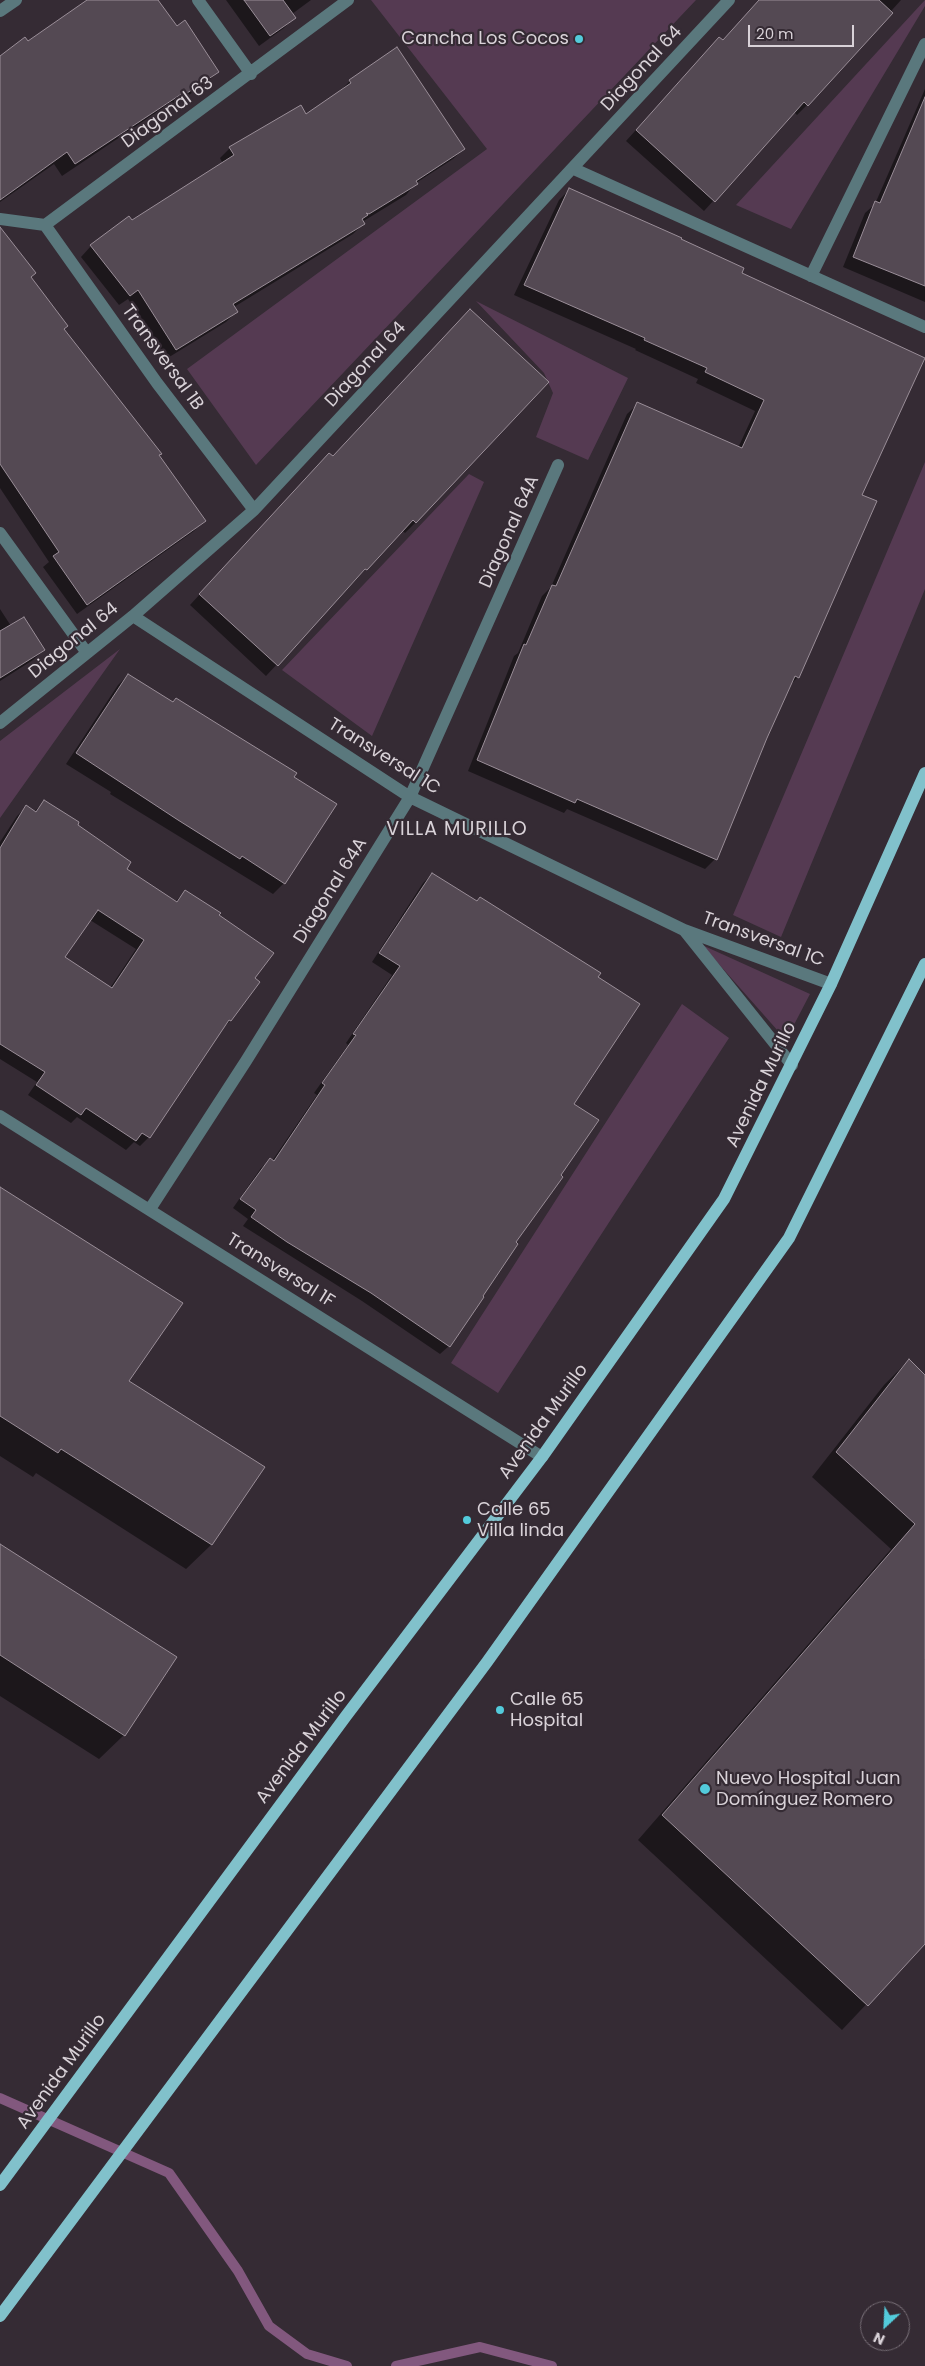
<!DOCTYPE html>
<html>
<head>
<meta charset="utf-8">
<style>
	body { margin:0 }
	#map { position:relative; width:925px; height:2366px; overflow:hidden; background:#352b34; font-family:Poppins,sans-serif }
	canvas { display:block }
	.north { position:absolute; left:860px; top:2301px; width:50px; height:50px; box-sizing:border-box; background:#352b34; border:1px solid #776e76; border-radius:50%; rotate:205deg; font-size:14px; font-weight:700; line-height:20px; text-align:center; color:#d9d2d8 }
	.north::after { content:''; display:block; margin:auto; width:18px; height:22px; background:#53cbdb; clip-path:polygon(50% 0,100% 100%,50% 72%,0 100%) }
	.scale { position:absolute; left:748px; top:25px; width:106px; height:22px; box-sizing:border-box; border:2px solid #d9d2d8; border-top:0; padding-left:6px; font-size:15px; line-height:18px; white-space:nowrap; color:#d9d2d8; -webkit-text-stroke:4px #352b34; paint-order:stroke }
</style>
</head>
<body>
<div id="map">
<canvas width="925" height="2366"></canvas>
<div class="north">N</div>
<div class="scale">20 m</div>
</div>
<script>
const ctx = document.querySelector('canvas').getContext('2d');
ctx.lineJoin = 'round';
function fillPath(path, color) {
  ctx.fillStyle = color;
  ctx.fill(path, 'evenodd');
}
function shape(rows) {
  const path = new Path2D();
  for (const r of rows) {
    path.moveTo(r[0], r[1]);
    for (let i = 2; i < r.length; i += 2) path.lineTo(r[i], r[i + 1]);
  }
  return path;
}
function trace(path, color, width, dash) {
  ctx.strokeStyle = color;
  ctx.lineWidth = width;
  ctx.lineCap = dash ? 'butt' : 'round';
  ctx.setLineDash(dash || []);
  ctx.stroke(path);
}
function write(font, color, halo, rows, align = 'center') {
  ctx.font = font + ' Poppins,sans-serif';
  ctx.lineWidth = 4.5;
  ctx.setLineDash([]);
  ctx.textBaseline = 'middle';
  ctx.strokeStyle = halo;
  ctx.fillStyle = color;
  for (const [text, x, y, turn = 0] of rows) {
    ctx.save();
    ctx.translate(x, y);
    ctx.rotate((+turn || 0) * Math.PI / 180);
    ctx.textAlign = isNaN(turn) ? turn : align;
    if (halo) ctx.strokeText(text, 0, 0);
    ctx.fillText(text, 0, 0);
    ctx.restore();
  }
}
const green = shape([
	[371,0,696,0,256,465,187,369,487,149],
	[925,0,925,6,791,229,736,205],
	[476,301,628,378,588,460,536,437,553,393,544,373],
	[925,462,925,589,781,937,733,915],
	[469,474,484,482,372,736,282,670],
	[120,649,0,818,0,741],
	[702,945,810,994,786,1040],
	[682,1004,729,1038,498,1393,451,1363]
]);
const shadow = shape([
	[89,0,157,0,176,28,218,72,205,84,174,105,172,102,62,176,54,164,0,202,0,57,28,43],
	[226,0,311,0,292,14,294,18,284,28,259,46],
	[759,0,901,0,807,105,797,115,794,112,704,211,626,141,709,49,723,42],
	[350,81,464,149,453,159,416,183,406,195,362,222,363,224,353,234,234,307,237,311,226,322,166,359,128,299,119,305,81,257,91,246,223,164,220,158,230,148,306,116,340,91],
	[925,89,925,302,843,267,865,213,875,204],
	[569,190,679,240,740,274,860,495,798,677,788,687,715,859,705,869,567,809,564,813,468,771,514,656,518,653,542,596,551,587,627,414,638,404,738,448,755,411,696,383,698,379,635,350,636,349,514,295,559,200],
	[0,253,30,278,63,330,204,520,194,531,77,614,43,567,49,562,0,488],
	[460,321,416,522,405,533,402,530,266,676,190,605,319,465,332,458],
	[0,609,11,626,44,650,33,660,0,681],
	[128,675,335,804,284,883,273,894,110,794,111,792,66,764,118,685],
	[44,801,76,825,125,869,175,902,185,891,218,915,253,979,230,1021,221,1030,149,1137,140,1146,134,1142,126,1150,77,1117,71,1123,28,1095,37,1082,0,1059,0,842,17,816,26,807,34,812],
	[90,920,136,949,110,988,63,957],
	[432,874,596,977,573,1104,514,1242,449,1346,440,1354,362,1301,243,1226,248,1219,233,1208,261,1168,270,1160,272,1161,317,1095,314,1093,348,1045,346,1043,392,975,372,962,423,883],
	[0,1187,181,1303,128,1381,263,1468,211,1545,186,1569,36,1473,33,1477,0,1456],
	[909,1360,925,1377,925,1942,842,2030,638,1840,891,1549,812,1477,884,1385],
	[0,1545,124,1735,99,1759,0,1696]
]);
const stream = shape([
	[0,2098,169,2173,238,2271,269,2326,307,2354,347,2366],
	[396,2366,480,2347,552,2366]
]);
const building = shape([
	[87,0,158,0,177,26,185,20,219,72,187,93,186,91,75,164,67,152,0,200,0,56,25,37,28,41,87,0],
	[244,0,283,0,296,18,270,36,244,0],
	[759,0,879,0,893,13,808,106,804,102,715,202,636,130,719,37,723,40,759,0],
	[397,47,465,149,416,181,418,184,369,214,366,213,368,215,362,219,365,224,233,304,238,312,176,350,138,290,130,296,90,245,129,216,132,220,234,155,229,147,301,105,306,114,351,83,349,80,397,47],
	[925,97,925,286,853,257,875,201,880,203,925,97],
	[569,188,682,238,681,239,744,268,742,273,925,358,862,495,877,501,799,678,795,676,767,738,717,860,577,799,575,803,477,760,524,644,526,645,552,585,556,586,637,402,742,448,764,400,705,372,707,368,644,340,645,338,524,285,569,188],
	[0,227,36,273,31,277,68,326,64,329,162,454,159,455,206,521,87,605,53,556,59,552,0,464,0,227],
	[470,309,549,382,416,523,413,520,367,570,365,569,278,666,199,594,329,453,333,456,470,309],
	[24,617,45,650,0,678,0,631,24,617],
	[128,674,173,702,176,698,221,726,297,773,294,777,337,804,285,884,242,856,240,859,178,820,76,753,128,674],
	[44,800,79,822,78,825,131,862,127,869,177,902,185,890,221,913,219,915,274,953,255,978,260,982,231,1021,229,1020,150,1138,142,1133,136,1141,86,1108,81,1115,36,1085,45,1072,0,1044,0,848,26,805,36,812,44,800],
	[98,910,144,940,112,988,65,957,98,910],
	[432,873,477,901,480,897,542,936,601,973,598,977,640,1004,574,1104,599,1120,561,1175,563,1177,516,1242,518,1244,483,1296,484,1297,450,1347,371,1293,287,1242,251,1217,256,1210,240,1199,270,1158,274,1161,325,1085,322,1083,356,1035,353,1034,400,966,379,953,432,873],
	[0,1187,183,1303,129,1381,265,1467,212,1545,61,1449,58,1453,0,1416,0,1187],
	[909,1359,925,1375,925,1944,868,2006,662,1815,915,1524,836,1452,909,1359],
	[0,1544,177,1657,125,1736,0,1655,0,1544]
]);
const minor = shape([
	[198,0,251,74],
	[0,11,16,0],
	[574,169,925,327],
	[0,219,45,225,348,0],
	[45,225,157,383,254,510],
	[811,276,925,44],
	[0,533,87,653],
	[133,616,410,797,684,930,831,984],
	[0,723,133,616,254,510,729,0],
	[684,930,792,1065],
	[0,1116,542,1457],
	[150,1209,246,1061,410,797,558,465]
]);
const major = shape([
	[0,2185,346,1716,542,1457,724,1199,831,984,925,773],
	[0,2316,487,1662,789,1238,925,964]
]);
const markers = [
	[579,39,5,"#53cbdb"],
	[467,1520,5,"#53cbdb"],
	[500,1710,5,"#53cbdb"],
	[705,1789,6,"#53cbdb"]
];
const poiNames = [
	["Cancha Los Cocos",569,39,"right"],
	["Calle 65",477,1510],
	["Villa linda",477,1531],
	["Calle 65",510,1700],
	["Hospital",510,1721],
	["Nuevo Hospital Juan",716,1779],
	["Domínguez Romero",716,1800]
];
const streetNames = [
	["Diagonal 64",642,69,-47],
	["Diagonal 63",168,113,-36],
	["Transversal 1B",162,358,54],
	["Diagonal 64",366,365,-47],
	["Diagonal 64A",510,532,-66],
	["Diagonal 64",74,641,-39],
	["Transversal 1C",384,757,32],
	["Diagonal 64A",331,891,-58],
	["Transversal 1C",763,940,20],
	["Avenida Murillo",762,1085,-64],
	["Transversal 1F",280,1271,32],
	["Avenida Murillo",544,1422,-54],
	["Avenida Murillo",302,1747,-53],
	["Avenida Murillo",62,2072,-54]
];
const neighbourhoodNames = [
	["VILLA MURILLO",457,830]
];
fillPath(green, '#553a52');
fillPath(shadow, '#0007');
trace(stream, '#82587e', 10);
fillPath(building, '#544953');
trace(building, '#9a8e98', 1);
trace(minor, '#5a787d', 12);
trace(major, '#81c1cb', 12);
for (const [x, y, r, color] of markers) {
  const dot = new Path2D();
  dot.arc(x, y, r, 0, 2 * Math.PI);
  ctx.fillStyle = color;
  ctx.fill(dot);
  trace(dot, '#352b34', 2);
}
write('18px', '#d9d2d8', '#352b34', poiNames, 'left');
write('18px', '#d9d2d8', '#352b34', streetNames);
ctx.letterSpacing = '1px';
write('19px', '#d9d2d8', '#352b34', neighbourhoodNames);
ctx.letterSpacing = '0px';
</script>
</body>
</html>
